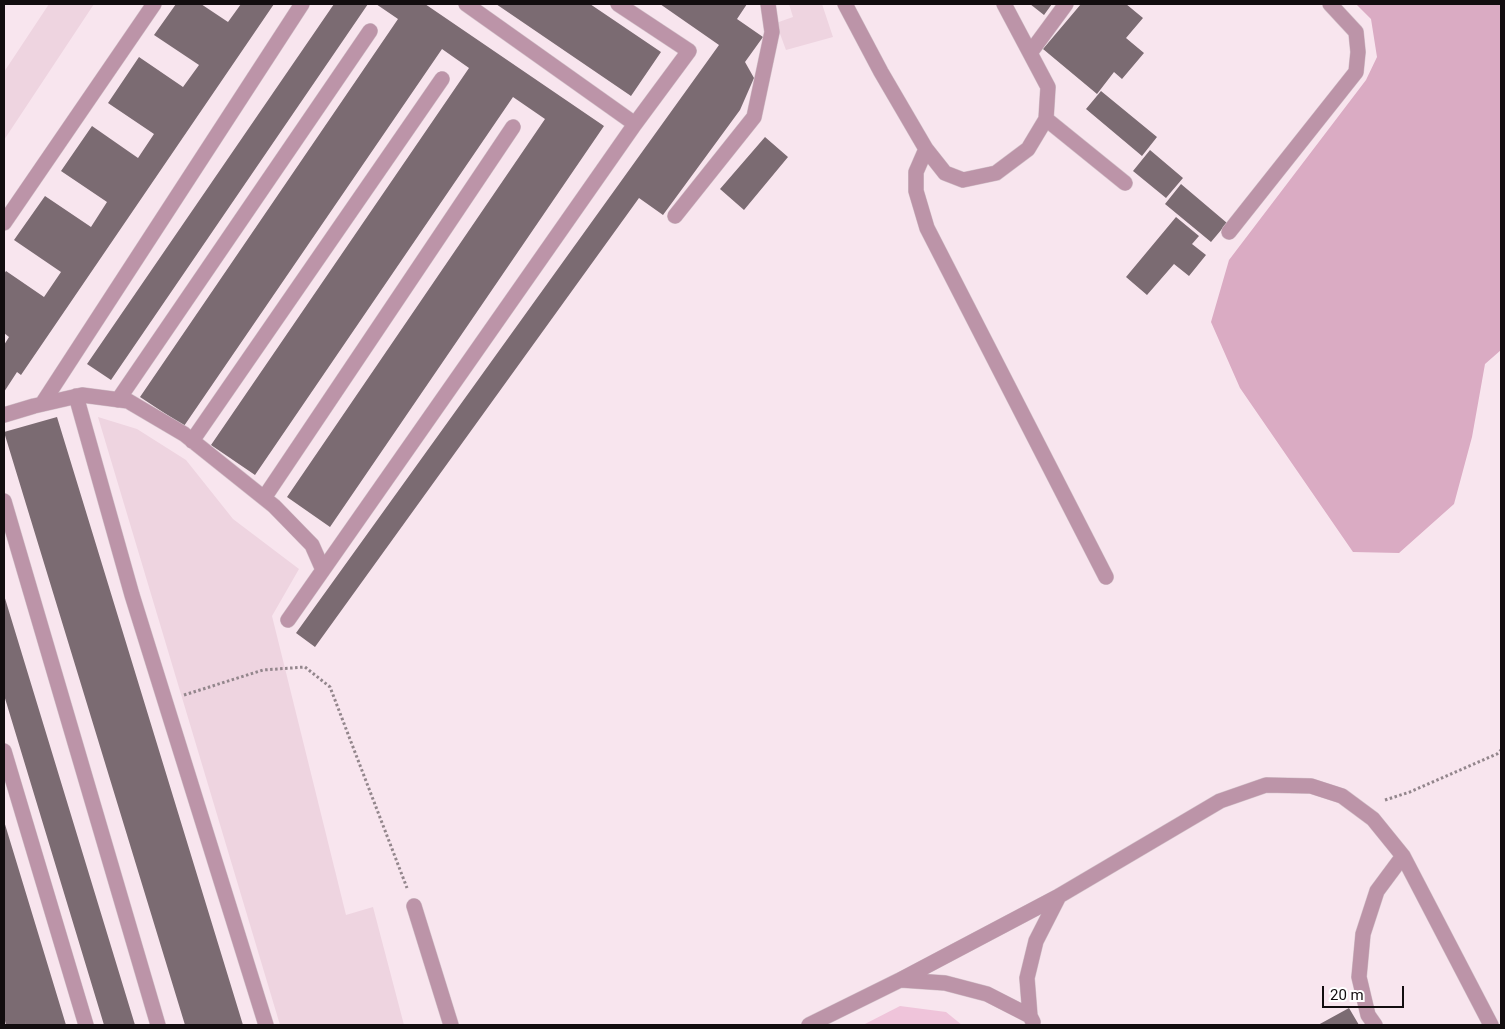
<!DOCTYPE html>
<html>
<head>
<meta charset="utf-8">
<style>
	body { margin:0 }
	#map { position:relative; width:1505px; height:1029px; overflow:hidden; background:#f8e5ee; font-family:Roboto,sans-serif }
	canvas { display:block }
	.frame { position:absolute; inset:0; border:5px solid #120d0f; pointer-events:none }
	.scale { position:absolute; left:1322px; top:986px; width:82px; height:22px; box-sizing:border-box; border:2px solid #120d0f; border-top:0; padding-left:6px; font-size:15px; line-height:18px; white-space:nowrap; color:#120d0f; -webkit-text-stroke:4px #fff; paint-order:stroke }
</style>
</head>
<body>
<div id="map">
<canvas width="1505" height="1029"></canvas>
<div class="frame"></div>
<div class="scale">20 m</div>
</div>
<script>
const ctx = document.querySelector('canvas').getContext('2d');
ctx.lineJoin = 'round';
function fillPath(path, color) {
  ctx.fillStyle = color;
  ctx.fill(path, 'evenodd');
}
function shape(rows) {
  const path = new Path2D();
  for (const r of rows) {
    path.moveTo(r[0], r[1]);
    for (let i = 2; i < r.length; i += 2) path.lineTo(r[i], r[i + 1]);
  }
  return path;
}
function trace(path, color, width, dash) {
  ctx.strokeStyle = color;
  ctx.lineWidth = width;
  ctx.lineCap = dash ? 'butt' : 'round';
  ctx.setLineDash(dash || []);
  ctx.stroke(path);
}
const built = shape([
	[49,4,94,4,4,140,4,72],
	[789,4,822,4,833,37,786,50,776,23,793,17],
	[98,417,137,429,186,460,233,519,299,569,272,616,346,915,373,907,404,1025,280,1025]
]);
const green = shape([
	[900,1006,946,1012,962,1025,863,1025]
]);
const forest = shape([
	[1356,4,1501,4,1501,350,1485,364,1472,437,1454,504,1399,553,1353,552,1240,388,1211,322,1229,260,1366,80,1377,57,1371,19]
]);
const building = shape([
	[176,4,201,4,228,22,241,4,274,4,21,375,17,372,4,392,4,345,9,337,4,333,4,274,6,271,44,297,61,272,14,240,45,196,91,227,107,202,61,171,92,126,138,158,154,134,108,103,139,57,183,87,199,65,154,35],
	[334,4,368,4,111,380,87,364],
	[376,4,425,4,604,126,330,527,287,497,545,119,513,97,255,475,211,445,469,68,442,49,184,426,140,397,398,19],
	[496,4,590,4,661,52,631,96],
	[660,4,747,4,737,19,763,37,745,62,754,78,740,110,663,215,639,198,315,647,296,633,719,45],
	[1030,4,1052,4,1044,15],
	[1081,4,1126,4,1143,18,1126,38,1144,53,1122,79,1114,72,1097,94,1043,49],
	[1101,91,1157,137,1142,156,1086,109],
	[765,137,788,157,744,210,720,189],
	[1150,150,1183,178,1166,198,1133,171],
	[1181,184,1227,223,1211,242,1165,204],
	[1176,217,1199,236,1192,244,1206,255,1189,276,1174,264,1147,295,1126,277],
	[57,417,243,1025,185,1025,4,432],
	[4,595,135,1025,104,1025,4,695],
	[4,821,66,1025,6,1025,4,1017],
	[1349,1008,1359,1025,1318,1025]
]);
const path = shape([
	[184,695,263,670,305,667,330,687,407,888],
	[1385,800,1410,792,1497,754,1501,750]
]);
const lane = shape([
	[466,4,635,124],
	[845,4,881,72,926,149,945,173,963,180,996,173,1028,149,1046,119,1048,87,1004,4],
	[1030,53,1066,4],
	[1046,119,1125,183],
	[926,149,916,172,916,191,927,228,1106,577],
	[675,216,754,117,772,32,768,4],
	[4,223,154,4],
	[1229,232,1356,72,1358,52,1356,32,1330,4],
	[76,396,132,595,266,1025],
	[118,400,370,31],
	[42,404,302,4],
	[4,415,34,406,82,395,128,401,184,434,274,506,312,545,323,570],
	[192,441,442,79],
	[264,498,513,127],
	[4,501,158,1025],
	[288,620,635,124,689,51,618,4],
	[4,751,86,1025],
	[414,906,451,1025],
	[901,980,945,983,987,994,1030,1016],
	[1033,1022,1030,1016,1027,978,1036,941,1059,896],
	[809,1025,900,980,1059,896,1220,801,1266,785,1311,786,1342,796,1373,819,1403,856,1491,1025],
	[1375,1025,1368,1015,1359,977,1363,934,1377,891,1403,856]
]);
fillPath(built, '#eed4e0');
fillPath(green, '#efc4da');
fillPath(forest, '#daabc3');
fillPath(building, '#7b6b72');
trace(lane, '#d3c2ca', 16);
trace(path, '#93868c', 3, [2.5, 2.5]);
trace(lane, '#bc94a8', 15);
</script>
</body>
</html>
